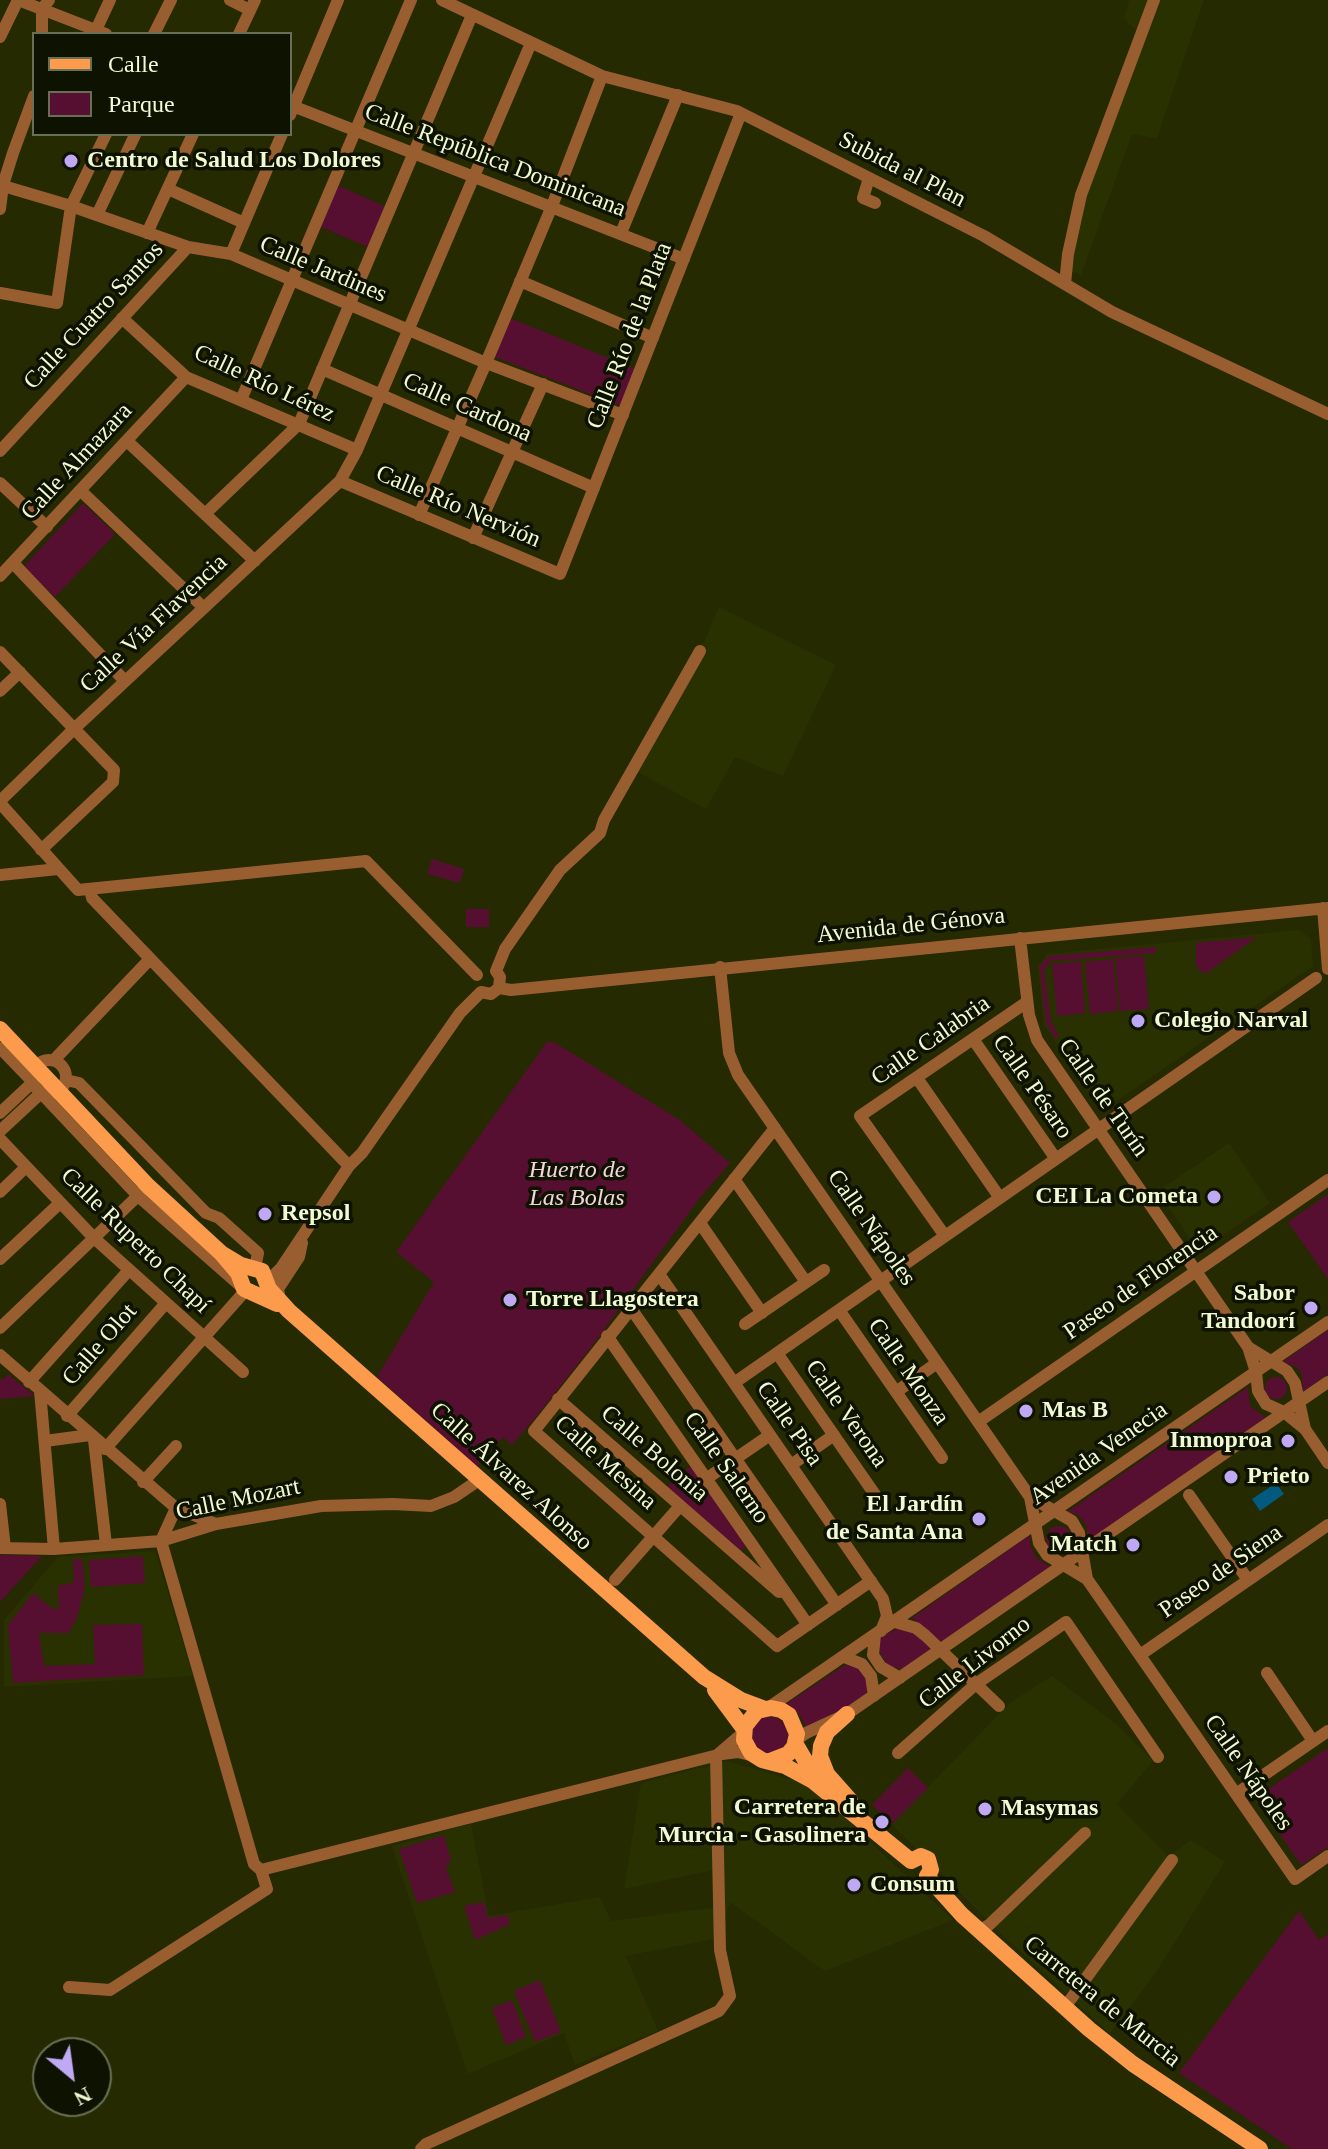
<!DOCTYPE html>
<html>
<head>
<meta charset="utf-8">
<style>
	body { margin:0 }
	#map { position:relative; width:1328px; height:2149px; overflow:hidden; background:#252a01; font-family:Georgia,serif }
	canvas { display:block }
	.legend { position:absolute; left:32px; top:32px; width:260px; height:104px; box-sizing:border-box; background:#0e1200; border:2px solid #696f54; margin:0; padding:10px 14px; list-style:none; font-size:24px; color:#f2fad3 }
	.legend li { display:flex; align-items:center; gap:16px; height:40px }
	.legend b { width:40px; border:2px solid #696f54 }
	.north { position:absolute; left:32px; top:2037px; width:80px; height:80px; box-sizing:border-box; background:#0e1200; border:2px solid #696f54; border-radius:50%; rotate:151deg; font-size:22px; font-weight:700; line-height:32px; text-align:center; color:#f2fad3 }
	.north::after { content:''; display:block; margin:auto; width:28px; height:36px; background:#bfa9f4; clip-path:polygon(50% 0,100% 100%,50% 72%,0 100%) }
</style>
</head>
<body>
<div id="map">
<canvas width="1328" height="2149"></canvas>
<ul class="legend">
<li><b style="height:10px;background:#fc9b4b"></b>Calle</li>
<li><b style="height:22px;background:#570f31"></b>Parque</li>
</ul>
<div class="north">N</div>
</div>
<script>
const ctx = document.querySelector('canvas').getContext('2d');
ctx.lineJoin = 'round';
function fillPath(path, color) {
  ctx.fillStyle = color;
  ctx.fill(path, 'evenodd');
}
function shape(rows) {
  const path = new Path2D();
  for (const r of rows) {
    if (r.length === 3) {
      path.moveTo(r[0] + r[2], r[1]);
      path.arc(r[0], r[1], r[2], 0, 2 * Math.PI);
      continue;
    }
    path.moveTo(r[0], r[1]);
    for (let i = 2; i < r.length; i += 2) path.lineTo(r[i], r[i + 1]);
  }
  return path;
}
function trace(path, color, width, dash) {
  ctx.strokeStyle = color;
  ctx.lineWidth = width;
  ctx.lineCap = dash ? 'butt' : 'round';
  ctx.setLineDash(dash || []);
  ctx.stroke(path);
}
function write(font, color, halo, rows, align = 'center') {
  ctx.font = font + ' Georgia,serif';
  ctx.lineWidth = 7;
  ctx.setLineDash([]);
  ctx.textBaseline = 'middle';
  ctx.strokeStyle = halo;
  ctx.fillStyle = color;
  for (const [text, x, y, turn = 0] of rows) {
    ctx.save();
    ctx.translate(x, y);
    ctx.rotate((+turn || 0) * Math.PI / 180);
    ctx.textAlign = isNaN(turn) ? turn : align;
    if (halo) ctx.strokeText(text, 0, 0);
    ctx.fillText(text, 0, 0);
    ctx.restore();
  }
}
const built = shape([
	[1129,0,1204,0,1157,138,1132,134,1081,275,1067,270,1081,195,1141,36,1124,18],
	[719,607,836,665,783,776,735,757,706,809,632,769,700,651],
	[1299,930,1311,939,1313,966,1102,1111,1044,1025,1038,966,1047,954],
	[1229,1143,1270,1203,1199,1252,1158,1191],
	[155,1551,193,1676,4,1687,4,1620,58,1557],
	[1052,1676,1117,1725,1153,1761,1117,1804,1169,1857,1191,1840,1225,1862,1159,1968,1110,2034,997,1930,892,1824,1011,1702],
	[727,1761,810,1785,953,1920,825,1971,730,1902,718,1938,626,1956,658,2031,575,2065,564,2033,468,2074,392,1846,471,1824,489,1916,600,1897,611,1921,717,1907,714,1870,624,1889,641,1783]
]);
const green = shape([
	[337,185,386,207,368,247,319,226],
	[510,318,640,371,626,408,495,357],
	[83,503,115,534,55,597,23,567],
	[432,859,464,869,460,883,427,874],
	[466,909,489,909,489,927,466,927],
	[1257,937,1205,974,1196,967,1196,943],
	[1156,947,1156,953,1051,961,1044,970,1051,1021,1059,1036,1055,1039,1046,1023,1039,966,1049,956],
	[1144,956,1149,1009,1120,1011,1115,958],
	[1113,959,1118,1011,1090,1014,1085,962],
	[1081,961,1085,1013,1057,1016,1052,964],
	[547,1042,554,1042,681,1121,730,1163,699,1199,592,1346,539,1413,512,1445,503,1437,499,1442,495,1440,478,1467,377,1377,434,1282,396,1252],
	[1328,1194,1328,1279,1288,1222],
	[1328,1330,1328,1374,1303,1392,1302,1374,1297,1367,1282,1362],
	[8,1374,35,1396,0,1399,0,1378,3,1380],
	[1276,1388,11],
	[1248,1387,1250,1406,1266,1418,1087,1542,1087,1527,1082,1519,1076,1514,1067,1512],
	[692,1466,746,1545,742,1550,736,1552,666,1488,678,1475],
	[1059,1539,13],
	[1030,1535,1030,1544,1036,1558,1051,1567,941,1643,912,1618],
	[0,1555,42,1556,0,1602],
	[143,1556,145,1583,91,1587,89,1560],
	[73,1559,82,1559,85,1587,77,1618,68,1633,39,1633,44,1666,95,1664,93,1625,142,1624,144,1675,13,1683,8,1625,33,1593,53,1609,59,1608,58,1586,74,1582],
	[896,1629,915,1632,931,1649,905,1669,889,1667,880,1653,879,1642,883,1636],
	[845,1665,855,1666,863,1671,868,1685,867,1693,829,1719,806,1727,799,1714,786,1704],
	[770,1735,18],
	[1328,1748,1328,1847,1301,1865,1260,1805,1261,1794],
	[908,1768,928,1788,892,1824,872,1805],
	[444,1835,451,1860,446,1867,455,1892,417,1903,399,1849],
	[484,1902,488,1918,508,1915,510,1924,475,1940,464,1906],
	[1299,1911,1319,1940,1328,1934,1328,2149,1292,2149,1179,2073],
	[540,1980,561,2032,535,2042,514,1991],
	[512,2000,526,2037,506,2045,492,2008]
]);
const water = shape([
	[1276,1483,1284,1494,1260,1511,1252,1499]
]);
const minor = shape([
	[18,0,106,34],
	[230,0,250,10],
	[442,0,602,76,737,111,984,236,1112,312,1328,414],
	[96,30,110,0],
	[42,34,42,9,49,0],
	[154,34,171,0],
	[239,34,255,0],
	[0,37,18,0],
	[290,105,684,259],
	[290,115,338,0],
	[869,178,863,198,875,203],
	[0,185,71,206,188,247,231,254,486,363,623,415],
	[168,189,244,223],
	[0,209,3,185,13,153,34,96],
	[97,215,135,135],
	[147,233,193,134],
	[621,233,678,95],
	[231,254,282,134],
	[520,281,653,338],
	[1065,284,1068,254,1081,195,1154,0],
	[0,293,57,303,71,206,106,134],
	[122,318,186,377,357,450],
	[322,369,594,488],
	[241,400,411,0],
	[127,441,255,561],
	[0,451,188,247],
	[340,481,560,574,741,113],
	[0,483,47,527],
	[81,491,204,608],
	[206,513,299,424,472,15],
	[419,515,486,363,552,206,602,76],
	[473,538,543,384],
	[13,563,125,681],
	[0,576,186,377],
	[0,652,114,770,113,782,41,850],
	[0,691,20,672],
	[0,801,75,728,340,481,357,450,531,43],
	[0,803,78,890,366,861,477,975],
	[0,875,58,869],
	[90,889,92,898,349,1166],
	[1323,908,1328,969],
	[1020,938,1029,1015,1037,1040,1248,1347,1256,1372,1258,1391,1266,1404,1284,1412,1305,1429,1328,1463],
	[720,967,729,1053,738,1075,1030,1497,1039,1543,1047,1555,1087,1579],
	[499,988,511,990,1328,908],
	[973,1039,1056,1159],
	[0,1048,33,1082,0,1113],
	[49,1077,17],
	[54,1060,150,959],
	[917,1078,1000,1198],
	[66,1080,79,1083,206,1213,219,1218,258,1253,255,1268],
	[775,1128,534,1431,777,1646,871,1581],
	[0,1131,41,1093,138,1196,244,1289],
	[0,1139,94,1238,243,1372],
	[734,1179,806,1282],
	[0,1192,26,1167],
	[700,1223,762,1313],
	[945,1236,860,1116,1027,1002],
	[0,1259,60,1203],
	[659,1274,883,1599,887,1616,881,1631],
	[266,1283,281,1268,349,1166,362,1153,460,1013,481,992,491,994,499,988,500,977,496,971,505,949,560,870,600,833,604,820,700,651],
	[280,1301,278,1289,299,1257,302,1243],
	[630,1307,837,1605],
	[839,1310,942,1458],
	[745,1324,824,1270],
	[0,1328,143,1191],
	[607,1336,808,1625],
	[1248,1347,1287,1371,1295,1383,1305,1429],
	[777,1353,878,1499],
	[0,1355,176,1508],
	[29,1382,129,1270],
	[734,1383,1316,978],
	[40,1391,54,1549],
	[896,1392,937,1363],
	[558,1399,779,1592],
	[67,1416,166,1303],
	[978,1422,1328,1180],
	[94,1440,106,1545],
	[45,1441,90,1435],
	[105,1449,246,1290],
	[791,1465,834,1435],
	[706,1479,770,1435],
	[143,1482,176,1446],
	[1189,1495,1248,1580],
	[1030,1497,1072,1521,1079,1533,1087,1579,1295,1879,1328,1856],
	[0,1504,5,1548],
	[161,1541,176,1508,216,1524],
	[0,1548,54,1549,161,1541,216,1524,321,1506,393,1504,431,1506,454,1497,479,1480],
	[615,1580,680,1506],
	[895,1622,916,1628,926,1636,999,1706],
	[875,1635,873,1655,881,1667,900,1678],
	[1140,1655,1328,1525],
	[844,1657,862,1664,871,1676,874,1696],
	[1267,1673,1313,1741],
	[768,1708,1328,1322],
	[796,1740,806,1733,847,1714,1328,1382],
	[898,1753,976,1684,1066,1622,1158,1757],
	[1236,1794,1328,1731],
	[261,1870,722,1754,738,1752,754,1756],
	[979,1931,989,1925,1085,1833],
	[69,1987,110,1990,267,1889,261,1870,254,1864,161,1541],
	[1065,2007,1172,1860],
	[421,2149,426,2144,719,2011,730,1996,720,1950,716,1756,744,1732]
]);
const major = shape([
	[0,1029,148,1186,221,1253,238,1273,244,1289,277,1304],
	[221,1253,241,1265,262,1271,269,1289,289,1311,704,1677,741,1700,765,1709],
	[715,1690,744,1729],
	[847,1714,827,1732,821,1746,820,1756,827,1774,850,1800],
	[795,1743,805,1760,823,1782],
	[770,1761,788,1754,794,1747,797,1734,789,1715,781,1710,771,1708,757,1711,745,1726,744,1740,751,1753,762,1760,785,1766,813,1781,911,1861],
	[911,1861,921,1856,928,1859,931,1870,927,1876],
	[927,1876,962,1915,1089,2029,1133,2064,1260,2149]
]);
const markers = [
	[71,161,8,"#bfa9f4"],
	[1138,1021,8,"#bfa9f4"],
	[1214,1197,8,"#bfa9f4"],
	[265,1214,8,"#bfa9f4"],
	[510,1300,8,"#bfa9f4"],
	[1311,1308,8,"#bfa9f4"],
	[1026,1411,8,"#bfa9f4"],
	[1288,1441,8,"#bfa9f4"],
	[1231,1477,8,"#bfa9f4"],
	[979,1519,8,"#bfa9f4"],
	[1133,1545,8,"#bfa9f4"],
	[985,1809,8,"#bfa9f4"],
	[882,1822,8,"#bfa9f4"],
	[854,1885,8,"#bfa9f4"]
];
const poiNames = [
	["Centro de Salud Los Dolores",87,161],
	["Colegio Narval",1154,1021],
	["CEI La Cometa",1198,1197,"right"],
	["Repsol",281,1214],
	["Sabor",1295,1294,"right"],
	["Tandoorí",1295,1322,"right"],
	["Torre Llagostera",526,1300],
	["Mas B",1042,1411],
	["Inmoproa",1272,1441,"right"],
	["Prieto",1247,1477],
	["El Jardín",963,1505,"right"],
	["de Santa Ana",963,1533,"right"],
	["Match",1117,1545,"right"],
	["Carretera de",866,1808,"right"],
	["Murcia - Gasolinera",866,1836,"right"],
	["Masymas",1001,1809],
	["Consum",870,1885]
];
const streetNames = [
	["Calle República Dominicana",495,161,21],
	["Subida al Plan",902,170,27],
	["Calle Jardines",323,270,23],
	["Calle Cuatro Santos",94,316,-47],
	["Calle Río de la Plata",630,336,-69],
	["Calle Río Lérez",264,384,25],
	["Calle Cardona",467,408,24],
	["Calle Almazara",77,462,-47],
	["Calle Río Nervión",458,507,23],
	["Calle Vía Flavencia",154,624,-43],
	["Avenida de Génova",911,926,-6],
	["Calle Calabria",931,1041,-35],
	["Calle Pésaro",1032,1087,55],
	["Calle de Turín",1103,1098,55],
	["Calle Nápoles",871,1228,55],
	["Calle Ruperto Chapí",135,1241,44],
	["Paseo de Florencia",1141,1283,-35],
	["Calle Olot",100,1345,-49],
	["Calle Monza",908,1372,55],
	["Calle Verona",846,1414,55],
	["Calle Pisa",789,1424,55],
	["Calle Bolonia",654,1454,41],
	["Avenida Venecia",1099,1454,-35],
	["Calle Mesina",605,1463,42],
	["Calle Salerno",726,1468,55],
	["Calle Álvarez Alonso",511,1477,42],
	["Calle Mozart",238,1500,-12],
	["Paseo de Siena",1221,1572,-35],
	["Calle Livorno",975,1663,-38],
	["Calle Nápoles",1248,1773,55],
	["Carretera de Murcia",1102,2002,39]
];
const parkNames = [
	["Huerto de",577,1171],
	["Las Bolas",577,1199]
];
fillPath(built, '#2a3100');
fillPath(green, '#570f31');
fillPath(water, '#035a81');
trace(minor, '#995e2f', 12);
trace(major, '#fc9b4b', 16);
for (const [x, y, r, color] of markers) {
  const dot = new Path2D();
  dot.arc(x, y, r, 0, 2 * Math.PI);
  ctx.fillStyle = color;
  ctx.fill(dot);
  trace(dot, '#0e1200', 3);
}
write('bold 24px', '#f2fad3', '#0e1200', poiNames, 'left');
write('24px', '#f2fad3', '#0e1200', streetNames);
write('italic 24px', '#f4d4de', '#0e1200', parkNames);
</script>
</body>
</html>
